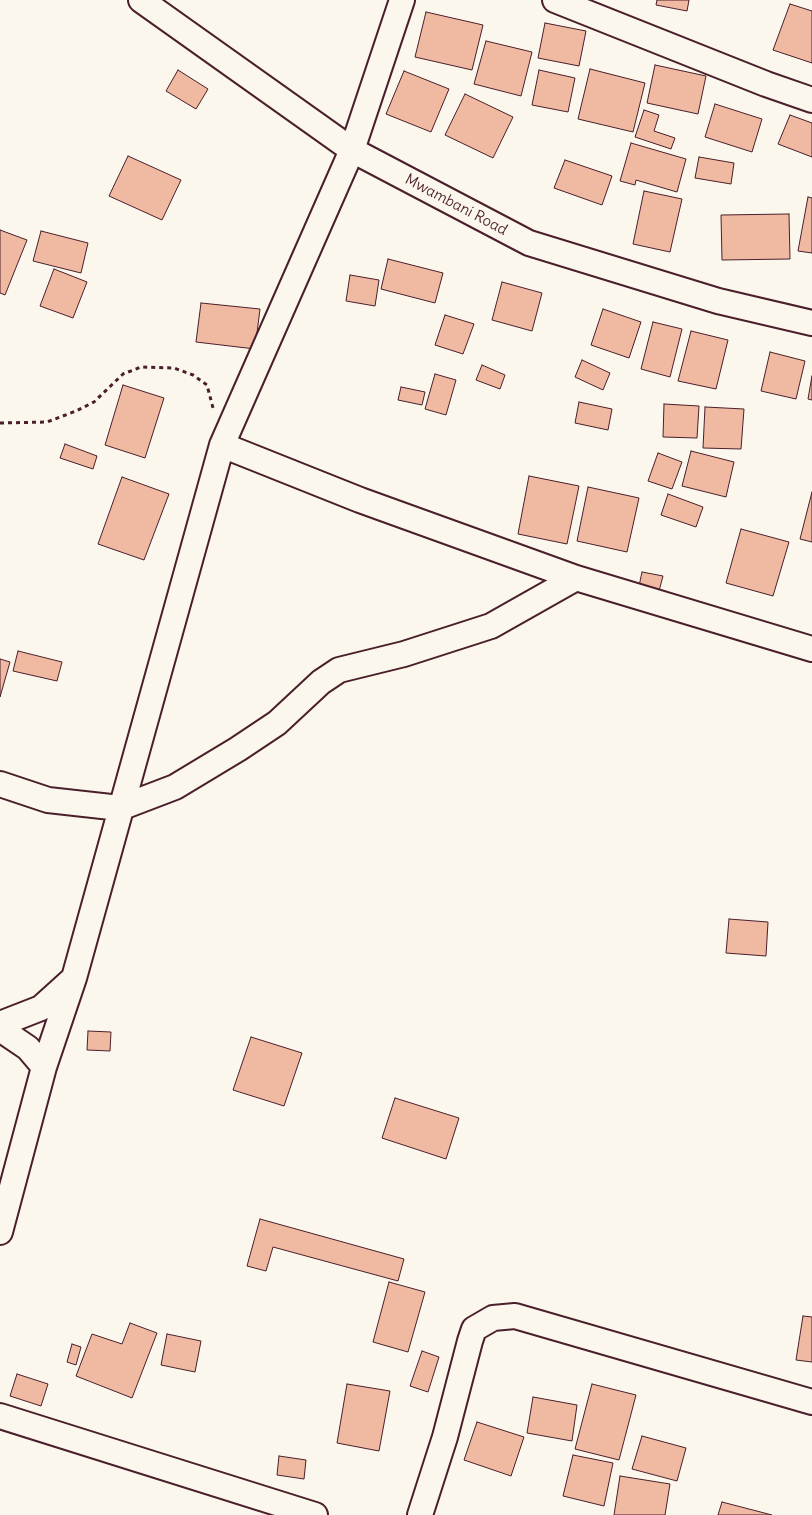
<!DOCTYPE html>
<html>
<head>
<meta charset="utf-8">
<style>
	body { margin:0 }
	canvas { display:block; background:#fbf7ec }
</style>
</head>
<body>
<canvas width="812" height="1515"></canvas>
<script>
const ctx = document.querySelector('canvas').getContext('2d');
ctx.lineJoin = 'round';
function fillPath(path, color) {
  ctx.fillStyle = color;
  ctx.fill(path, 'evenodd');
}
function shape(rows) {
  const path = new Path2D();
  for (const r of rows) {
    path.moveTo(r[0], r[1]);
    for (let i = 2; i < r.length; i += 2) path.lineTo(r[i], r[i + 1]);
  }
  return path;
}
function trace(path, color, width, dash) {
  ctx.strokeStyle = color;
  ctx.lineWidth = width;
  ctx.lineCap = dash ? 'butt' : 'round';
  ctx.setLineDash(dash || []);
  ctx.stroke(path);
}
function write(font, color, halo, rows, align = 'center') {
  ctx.font = font + ' Delius,sans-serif';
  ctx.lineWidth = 4;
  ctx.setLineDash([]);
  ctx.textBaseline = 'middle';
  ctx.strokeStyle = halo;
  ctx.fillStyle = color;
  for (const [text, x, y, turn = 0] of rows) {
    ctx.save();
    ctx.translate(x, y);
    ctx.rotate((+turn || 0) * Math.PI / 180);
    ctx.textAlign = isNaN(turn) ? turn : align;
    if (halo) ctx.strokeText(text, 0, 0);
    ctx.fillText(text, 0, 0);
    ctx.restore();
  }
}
const building = shape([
	[657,0,689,0,687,11,656,5,657,0],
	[790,4,812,11,812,63,773,50,790,4],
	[426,12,483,25,472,70,415,57,426,12],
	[545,23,586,31,579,66,538,58,545,23],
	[486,41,532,52,521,96,474,84,486,41],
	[655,65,706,76,698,114,647,103,655,65],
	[590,69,645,83,633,132,578,119,590,69],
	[178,70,208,89,196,109,166,91,178,70],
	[539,70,575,78,568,112,532,105,539,70],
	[404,71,449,89,431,132,386,114,404,71],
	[465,94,513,117,493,158,445,135,465,94],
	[715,104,762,119,752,152,705,137,715,104],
	[644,110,659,115,654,131,675,138,671,149,635,137,644,110],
	[790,115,812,123,812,157,778,144,790,115],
	[631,143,686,159,677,192,636,180,635,185,620,181,631,143],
	[128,156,181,180,162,220,109,196,128,156],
	[699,157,734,163,731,184,695,178,699,157],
	[565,160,612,176,602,205,554,188,565,160],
	[644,191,682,199,670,252,633,244,644,191],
	[808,197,812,198,812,253,798,251,808,197],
	[789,214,790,259,722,260,721,215,789,214],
	[0,230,27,240,5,295,0,293,0,230],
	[41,231,88,243,81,273,33,261,41,231],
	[388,259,443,273,435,303,381,289,388,259],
	[54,269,87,282,73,318,40,306,54,269],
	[350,275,379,280,375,306,346,301,350,275],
	[502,282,542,293,532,331,492,320,502,282],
	[201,303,260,309,255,349,196,342,201,303],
	[603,309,641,322,629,358,591,345,603,309],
	[445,315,474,324,463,354,435,345,445,315],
	[653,322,682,329,670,377,641,369,653,322],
	[691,331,728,340,716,389,678,381,691,331],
	[770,352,805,361,796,399,761,391,770,352],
	[582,360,610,373,603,390,575,377,582,360],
	[482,365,505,375,500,389,476,380,482,365],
	[435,374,456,380,446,415,425,409,435,374],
	[812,376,812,400,808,399,812,376],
	[123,385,164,398,145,458,105,445,123,385],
	[401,387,425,392,422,405,398,400,401,387],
	[579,402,612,409,608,430,575,423,579,402],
	[664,404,699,406,697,438,663,437,664,404],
	[705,407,744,409,741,449,703,448,705,407],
	[65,444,97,456,93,469,60,458,65,444],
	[691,451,734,462,726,497,682,486,691,451],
	[658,453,682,462,672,489,648,481,658,453],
	[529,476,579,486,567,544,518,534,529,476],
	[122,477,169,494,144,560,98,544,122,477],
	[588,487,639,498,627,552,577,541,588,487],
	[812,492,812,542,800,539,812,492],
	[668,494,703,507,696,527,661,515,668,494],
	[741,529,789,542,773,596,726,583,741,529],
	[642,572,663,576,659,591,639,586,642,572],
	[18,651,62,662,57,681,13,671,18,651],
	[0,659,10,662,0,697,0,659],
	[729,919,768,922,766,956,726,953,729,919],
	[88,1031,111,1032,110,1051,87,1050,88,1031],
	[251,1037,302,1053,284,1106,233,1090,251,1037],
	[395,1098,459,1118,446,1159,382,1138,395,1098],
	[260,1219,404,1259,398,1281,273,1247,266,1271,247,1266,260,1219],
	[389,1282,425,1292,408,1352,373,1342,389,1282],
	[803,1316,812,1317,812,1362,796,1360,803,1316],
	[130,1323,157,1333,132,1398,76,1376,92,1334,122,1344,130,1323],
	[167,1334,201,1341,195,1372,161,1365,167,1334],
	[72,1344,81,1347,76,1365,67,1362,72,1344],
	[422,1351,439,1357,428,1392,410,1386,422,1351],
	[17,1374,48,1384,41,1406,10,1396,17,1374],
	[347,1384,390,1391,379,1451,337,1443,347,1384],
	[592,1384,636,1395,619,1460,575,1449,592,1384],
	[533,1397,577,1405,572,1441,527,1433,533,1397],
	[477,1422,524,1437,511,1476,464,1460,477,1422],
	[642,1436,686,1448,677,1481,632,1469,642,1436],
	[573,1455,613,1463,604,1506,563,1496,573,1455],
	[279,1456,306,1460,304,1479,277,1475,279,1456],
	[620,1476,670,1484,665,1515,614,1515,620,1476],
	[722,1502,772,1515,718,1515,722,1502]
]);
const path = shape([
	[0,423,47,422,76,411,94,402,123,374,141,367,174,368,193,375,207,385,213,408]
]);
const minor = shape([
	[141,0,352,150,529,243,718,301,812,323],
	[555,0,766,84,812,100],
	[222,445,360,500,576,578,812,649],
	[0,784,48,800,120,808,175,787,238,749,277,723,321,682,339,670,404,654,491,626,576,578],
	[0,1024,41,1008,72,980],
	[0,1029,28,1048,44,1067],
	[0,1232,44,1067,74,978,222,445,352,150,402,0],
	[0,1416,315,1515],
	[420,1515,445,1437,470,1341,474,1329,493,1318,515,1316,812,1402]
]);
const streetNames = [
	["Mwambani Road",456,205,28]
];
fillPath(building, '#efb9a2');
trace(building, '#4a1f2b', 1);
trace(minor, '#4a1f2b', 28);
trace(path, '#4a1f2b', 3, [4, 4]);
trace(minor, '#fbf7ec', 24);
write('15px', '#4a1f2b', '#fbf7ec', streetNames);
</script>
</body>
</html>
